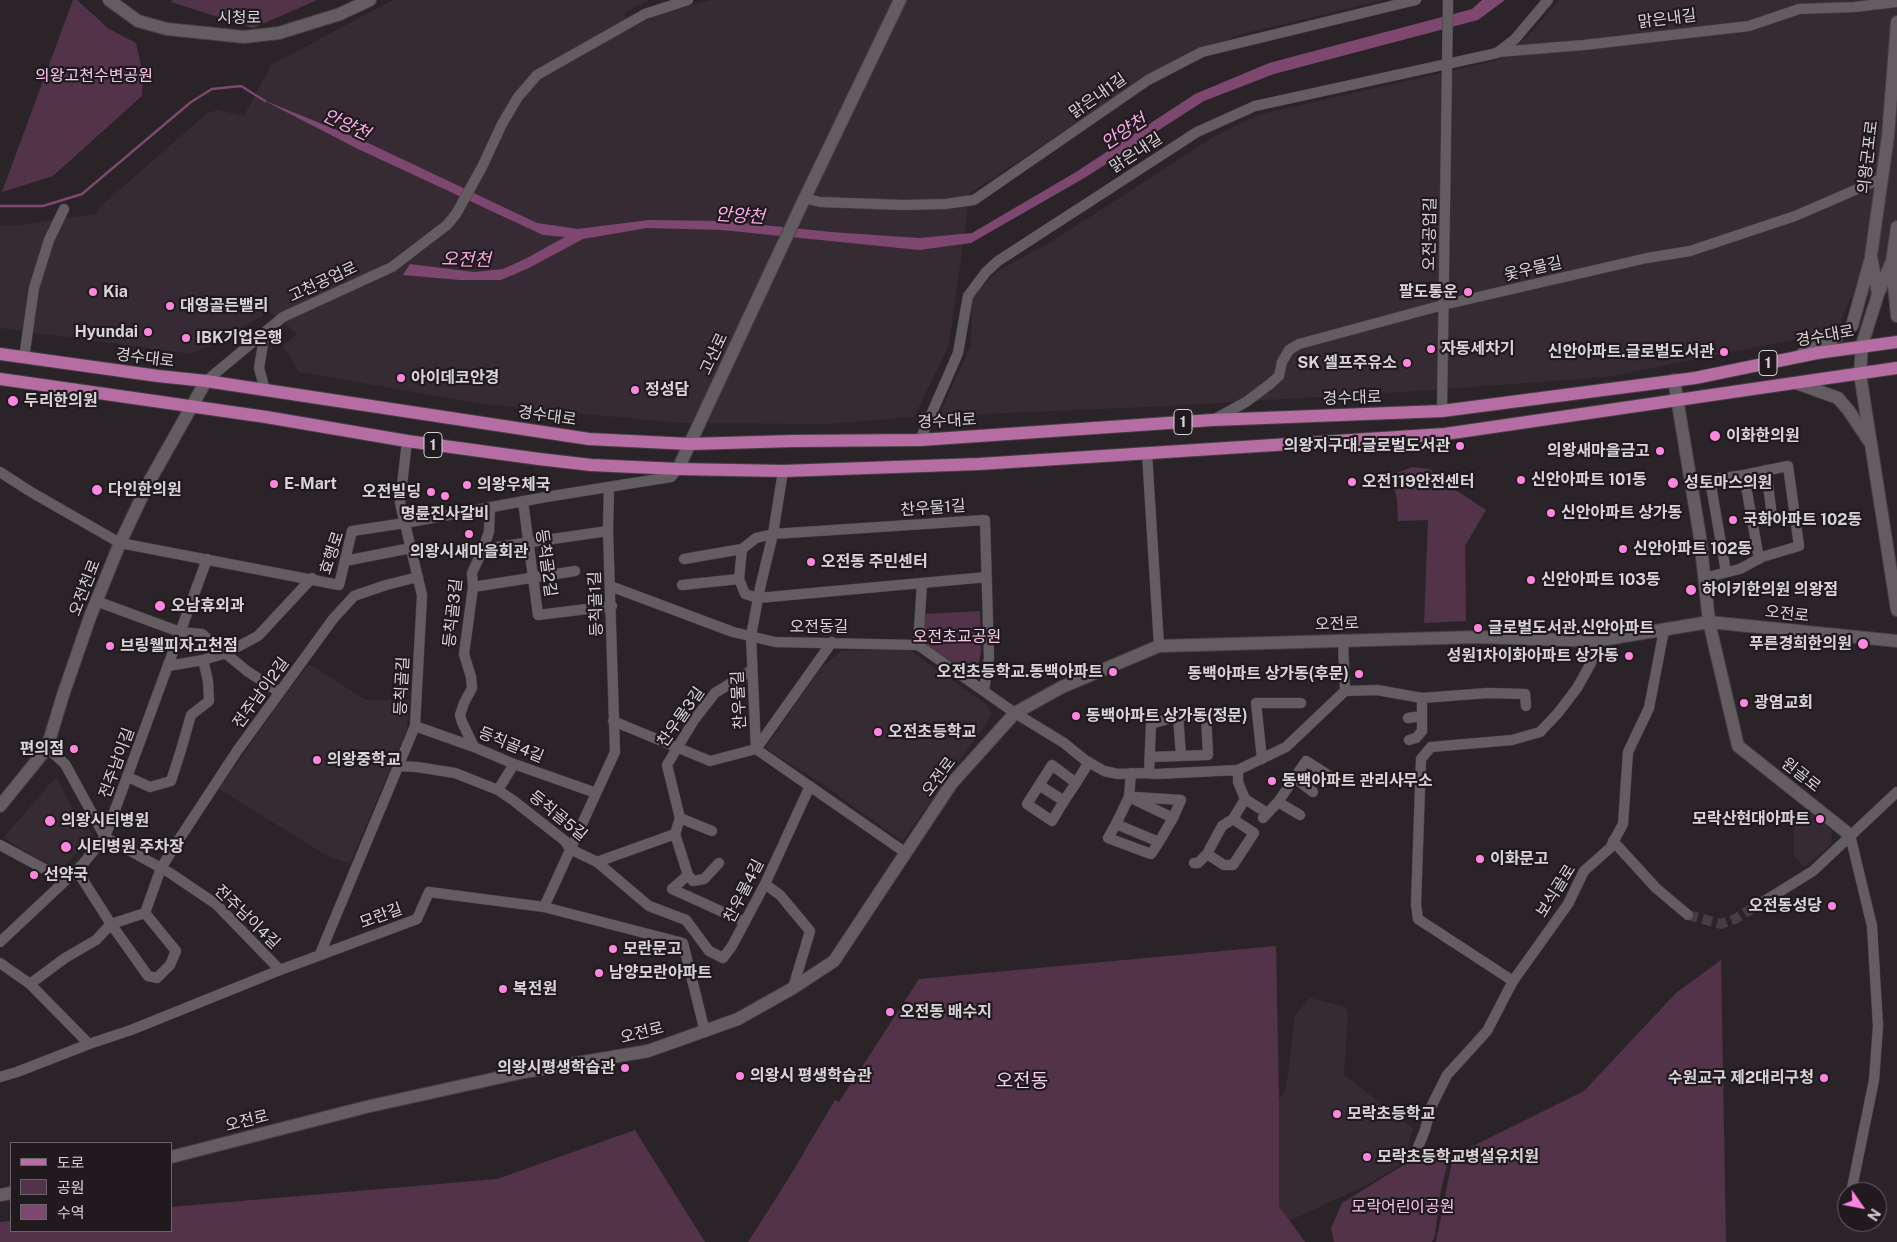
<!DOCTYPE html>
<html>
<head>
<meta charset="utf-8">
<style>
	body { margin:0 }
	#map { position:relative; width:1897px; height:1242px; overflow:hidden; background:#2a2428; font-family:"Public Sans","Noto Sans KR",sans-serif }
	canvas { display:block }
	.legend { position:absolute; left:10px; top:1142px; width:162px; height:90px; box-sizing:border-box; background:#201a1e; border:1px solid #696468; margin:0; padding:6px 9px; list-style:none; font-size:15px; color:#d7d3d6 }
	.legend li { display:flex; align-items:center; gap:10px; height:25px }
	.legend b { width:25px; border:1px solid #696468 }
	.north { position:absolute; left:1837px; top:1182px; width:50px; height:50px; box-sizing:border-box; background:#201a1e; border:1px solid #696468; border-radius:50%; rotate:123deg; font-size:14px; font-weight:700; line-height:20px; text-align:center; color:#d7d3d6 }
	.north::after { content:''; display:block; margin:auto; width:18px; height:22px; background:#fe86e0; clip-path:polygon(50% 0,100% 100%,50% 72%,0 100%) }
</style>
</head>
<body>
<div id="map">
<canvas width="1897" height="1242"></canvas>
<ul class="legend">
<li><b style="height:6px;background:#b66da4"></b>도로</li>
<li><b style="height:14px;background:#53334a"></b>공원</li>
<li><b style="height:14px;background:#7e4770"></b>수역</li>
</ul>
<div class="north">N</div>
</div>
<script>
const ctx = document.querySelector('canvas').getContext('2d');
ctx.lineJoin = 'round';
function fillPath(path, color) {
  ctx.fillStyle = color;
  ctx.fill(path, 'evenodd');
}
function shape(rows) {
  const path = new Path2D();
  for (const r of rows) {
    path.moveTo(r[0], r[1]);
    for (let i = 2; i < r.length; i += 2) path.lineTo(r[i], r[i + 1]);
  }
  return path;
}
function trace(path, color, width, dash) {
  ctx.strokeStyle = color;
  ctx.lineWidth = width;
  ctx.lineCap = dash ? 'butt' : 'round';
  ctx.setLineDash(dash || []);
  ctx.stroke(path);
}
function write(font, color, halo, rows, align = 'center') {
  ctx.font = font + ' "Public Sans","Noto Sans KR",sans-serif';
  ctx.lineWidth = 4.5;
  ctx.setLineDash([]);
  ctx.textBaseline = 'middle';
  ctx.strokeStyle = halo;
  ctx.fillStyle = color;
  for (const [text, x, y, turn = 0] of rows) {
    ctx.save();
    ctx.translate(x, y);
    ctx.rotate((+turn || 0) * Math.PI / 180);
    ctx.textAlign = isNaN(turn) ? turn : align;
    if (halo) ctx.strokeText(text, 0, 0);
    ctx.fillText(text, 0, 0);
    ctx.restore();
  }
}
const built = shape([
	[393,0,649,0,624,13,631,28,660,13,711,0,1383,0,1242,34,1164,65,970,193,949,345,914,417,829,424,679,423,483,404,299,372,283,346,297,334,269,311,220,341,191,354,0,328,0,226,20,225,95,214,100,207,206,114,217,110,244,116,271,65],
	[1559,0,1897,0,1897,292,1850,298,1840,324,1812,336,1607,377,1433,390,1169,406,939,416,971,344,972,298,996,272,1051,242,1215,136,1257,115,1498,60,1528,36],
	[908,649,987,705,992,715,902,841,815,779,765,748,821,668,841,651],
	[309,664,366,700,409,700,407,729,350,863,331,858,219,789,283,698],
	[56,777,72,807,93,835,60,871,3,838],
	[1807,811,1832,831,1831,845,1804,867,1794,856,1794,817],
	[1310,998,1343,1006,1348,1011,1344,1075,1413,1128,1408,1146,1414,1156,1369,1184,1289,1221,1279,1206,1279,1099,1286,1089,1295,1015]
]);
const green = shape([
	[73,0,77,0,109,29,136,43,143,74,142,96,53,176,2,192],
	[172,0,317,0,253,28,171,2],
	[1413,467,1430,469,1442,481,1486,510,1465,546,1466,621,1424,623,1428,520,1398,521,1397,499,1391,475],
	[980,611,981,653,975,677,921,641,925,614],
	[1276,946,1279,1099,1279,1206,1305,1242,748,1242,787,1181,835,1100,839,1102,919,979],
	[1721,960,1726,1242,1436,1242,1453,1156,1584,1091,1676,993],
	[635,1130,705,1242,0,1242,0,1222,11,1221,11,1231,171,1231,171,1207,497,1179],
	[1426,1151,1443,1151,1449,1157,1441,1190,1435,1235,1432,1242,1334,1242,1331,1228,1342,1203]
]);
const water = shape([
	[1482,0,1505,0,1478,20,1274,74,1204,101,1086,177,971,243,919,250,722,230,647,228,583,239,529,268,501,280,460,280,403,275,410,264,474,272,503,269,527,258,565,237,543,235,358,149,263,100,364,141,537,223,578,229,649,220,724,221,831,232,919,238,972,233,1076,172,1195,94,1269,63,1472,9]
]);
const stream = shape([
	[0,206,43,206,82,194,191,102,212,89,241,86,265,101]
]);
const minorTunnel = shape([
	[1688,915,1721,924,1735,919,1758,905]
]);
const minor = shape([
	[1498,52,1584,45,1749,26,1799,9,1854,7,1897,2],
	[804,198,820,202,904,205,945,204,974,200,1148,80,1202,52,1416,0],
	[24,358,34,288,49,240,64,209],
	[206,381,283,317,392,267,447,225,456,214,482,167,502,124,518,97,537,75,645,14,688,0],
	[265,390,259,368,265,332],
	[1442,411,1448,0],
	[1213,420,1246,402,1270,384,1279,376,1282,362,1289,350,1299,344,1443,305,1647,258,1690,251,1795,216,1883,178],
	[920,440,958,353,968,296,986,272,998,261,1197,132,1255,106,1497,53,1515,39,1548,0],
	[1147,453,1159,646],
	[1766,470,1772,516],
	[783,471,773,534,760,588,751,636,756,749,906,853],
	[0,472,31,492,120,543,339,585,352,531,405,523,546,497,671,477,678,469],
	[523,501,538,615,612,606],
	[483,549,608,531],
	[684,559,742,549],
	[345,561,411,548],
	[1726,572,1710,480,1744,475],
	[1704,578,1740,569,1762,557,1799,546,1788,466,1744,475,1759,559],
	[682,585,739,579],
	[610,586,733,632,775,642,918,645,1015,713,1064,743,1085,760,1104,771,1118,774,1144,773,1157,774,1238,770,1286,747,1345,691,1377,690,1422,698,1488,693,1525,694,1526,706],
	[473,587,575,571],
	[96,601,180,632,202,634,247,671,279,692],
	[1343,640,1345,691],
	[918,645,922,583],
	[168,666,203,660,226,653,258,636,312,578],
	[984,690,989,658,985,520,773,534,756,538,742,549,739,579,745,594,758,598,987,577],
	[1178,716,1181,755],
	[1408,718,1422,716],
	[613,721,710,761,756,749,832,642],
	[415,726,474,747,514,764,596,793],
	[1409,740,1416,738,1422,731,1422,698],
	[474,747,462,722,460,715,464,703,472,688,471,677,464,654,473,587,472,573,483,549,489,532,490,508],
	[47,748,65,764,105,837,170,873,216,904,280,970],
	[1262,759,1256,703,1301,703],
	[397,766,417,767,455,773,498,790,514,801,565,841,570,849,597,862,649,906,686,920,709,951,723,958,732,946,765,884,810,786],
	[1149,773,1151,724,1178,716,1206,715,1208,755,1151,757],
	[128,777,150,787,171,781,181,750,191,715,209,701,208,681,203,660],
	[1295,778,1313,792],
	[1076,783,1052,765,1027,804,1052,821,1064,801,1076,783,1089,762],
	[1039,785,1064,801],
	[498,790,514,764],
	[1129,797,1173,818,1159,842,1116,824,1129,797,1131,773],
	[1135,797,1181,800,1173,818],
	[1245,799,1267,813],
	[1278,802,1300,815],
	[680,818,712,831],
	[1263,818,1278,802,1306,761,1328,775],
	[1233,819,1254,833,1233,865,1224,865,1207,854,1222,826,1233,819,1245,799,1238,782,1238,770],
	[1116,824,1108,838,1151,854,1159,842],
	[1850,835,1872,926,1878,1026,1874,1080,1852,1188,1854,1192],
	[1613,841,1656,888,1688,915],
	[0,845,65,880],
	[597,862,675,834],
	[1194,863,1198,863,1207,854],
	[688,875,693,881,704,879,719,863],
	[765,884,780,895,810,931,793,988],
	[1758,905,1813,871,1897,792],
	[544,907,615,752,608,531,609,487],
	[145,913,161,868,176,844,237,751,333,619,354,596,386,585,418,577],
	[745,922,672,889,688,875,675,834,680,818,667,765,694,720,715,693,752,670],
	[0,942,82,865,105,837,207,559],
	[320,954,415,726,422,595,400,503,407,441],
	[0,963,30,984,89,1044],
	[1513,981,1418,919,1416,904,1421,759,1431,747,1512,740,1540,732,1558,713,1577,688,1591,663,1595,641],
	[30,984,65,958,96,940,111,924,148,976,157,978,170,965,176,951,145,913,111,924,81,877,82,865],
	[0,1077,17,1072,89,1044,131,1030,280,970,417,919,429,892,544,907,683,943,705,1032],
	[1418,1147,1425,1130,1431,1107,1447,1075,1487,1031,1513,981,1568,904,1584,871,1610,848,1623,824,1628,752,1649,708,1664,630]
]);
const tertiary = shape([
	[109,0,138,21,167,29,244,37,279,33,340,14,370,0],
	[1897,227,1892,261,1878,294,1862,345,1860,374,1897,610],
	[1892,264,1897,316],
	[1878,294,1871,256,1888,136,1897,22],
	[1802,354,1833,339,1852,326,1870,261],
	[1674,380,1700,537,1709,622,1738,746,1850,835],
	[1796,383,1838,398,1849,411,1869,441],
	[678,469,800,208,900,0],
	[0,806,47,748,63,695,90,617,120,543,149,482,206,381],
	[171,1157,366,1107,524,1072,648,1051,738,1019,793,988,834,961,952,783,1015,713,1062,687,1159,646,1477,637,1595,641,1709,622,1897,641],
	[0,1195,11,1193]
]);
const primary = shape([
	[0,354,158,376,206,381,589,439,690,444,793,441,920,440,1212,420,1442,411,1695,378,1817,353,1897,342],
	[0,379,266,417,407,441,539,459,591,465,678,469,783,471,979,464,1445,434,1897,368]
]);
const markers = [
	[93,292,5,"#fe86e0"],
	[1468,292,5,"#fe86e0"],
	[170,306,5,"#fe86e0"],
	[148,332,5,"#fe86e0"],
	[186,338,5,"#fe86e0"],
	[1431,349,5,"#fe86e0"],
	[1724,352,5,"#fe86e0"],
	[1407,363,5,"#fe86e0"],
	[401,378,5,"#fe86e0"],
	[635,390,5,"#fe86e0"],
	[13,401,6,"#fe86e0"],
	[1715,436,6,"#fe86e0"],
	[1460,446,5,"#fe86e0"],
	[1660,451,5,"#fe86e0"],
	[1521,480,5,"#fe86e0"],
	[1352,482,5,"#fe86e0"],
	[1673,483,6,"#fe86e0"],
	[274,484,5,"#fe86e0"],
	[467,485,5,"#fe86e0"],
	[97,490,6,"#fe86e0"],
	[431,492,5,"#fe86e0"],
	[445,496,5,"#fe86e0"],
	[1551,513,5,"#fe86e0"],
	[1733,520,5,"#fe86e0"],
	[469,534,5,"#fe86e0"],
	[1623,549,5,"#fe86e0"],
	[811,562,5,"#fe86e0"],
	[1531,580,5,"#fe86e0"],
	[1691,590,6,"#fe86e0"],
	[160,606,6,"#fe86e0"],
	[1478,628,5,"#fe86e0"],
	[1863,644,6,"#fe86e0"],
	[110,646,5,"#fe86e0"],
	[1629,656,5,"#fe86e0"],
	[1113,672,5,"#fe86e0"],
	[1359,674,5,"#fe86e0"],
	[1744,703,5,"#fe86e0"],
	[1076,716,5,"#fe86e0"],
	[878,732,5,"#fe86e0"],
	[74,749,5,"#fe86e0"],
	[317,760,5,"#fe86e0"],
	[1272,781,5,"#fe86e0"],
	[1820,819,5,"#fe86e0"],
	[50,821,6,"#fe86e0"],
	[66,847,6,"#fe86e0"],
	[1480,859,5,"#fe86e0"],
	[34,875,5,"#fe86e0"],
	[1832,906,5,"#fe86e0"],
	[613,949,5,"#fe86e0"],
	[599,973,5,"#fe86e0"],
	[503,989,5,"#fe86e0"],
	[890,1012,5,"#fe86e0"],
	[625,1068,5,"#fe86e0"],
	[740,1076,5,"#fe86e0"],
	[1824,1078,5,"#fe86e0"],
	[1337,1114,5,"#fe86e0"],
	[1367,1157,5,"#fe86e0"]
];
const shields = [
	[1768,363,18],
	[1183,422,18],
	[433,445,18]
];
const shieldNames = [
	["1",1768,363],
	["1",1183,422],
	["1",433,445]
];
const streetNames = [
	["시청로",239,18],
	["맑은내길",1667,19,-7],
	["맑은내1길",1098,96,-35],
	["맑은내길",1136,153,-33],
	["의왕군포로",1868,157,-83],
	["오전공업길",1430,234,-89],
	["옻우물길",1533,269,-13],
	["고천공업로",323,282,-25],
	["경수대로",1825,336,-10],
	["고산로",714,354,-65],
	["경수대로",145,358,7],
	["경수대로",1352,398,-2],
	["경수대로",547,416,8],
	["경수대로",947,421,-3],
	["찬우물1길",933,508,-4],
	["효행로",332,553,-72],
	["등칙골2길",546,563,82],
	["오전천로",85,588,-69],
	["등칙골1길",596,604,-92],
	["등칙골3길",453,613,-84],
	["오전로",1787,614,6],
	["오전로",1337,624,-2],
	["오전동길",819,627],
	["등칙골길",402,686,-87],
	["전주남이2길",261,693,-54],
	["찬우물길",739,700,-93],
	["찬우물3길",681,717,-55],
	["등칙골4길",511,745,22],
	["전주남이길",117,763,-70],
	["원골로",1801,775,38],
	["오전로",939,777,-53],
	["등칙골5길",558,816,39],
	["찬우물4길",744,891,-63],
	["보식골로",1556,891,-58],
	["모란길",381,916,-20],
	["전주남이4길",247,917,44],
	["오전로",642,1033,-14],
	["오전로",247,1121,-14]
];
const parkNames = [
	["의왕고천수변공원",94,76],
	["오전초교공원",957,637],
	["모락어린이공원",1403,1207]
];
const poiNames = [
	["Kia",103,292],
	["팔도통운",1458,292,"right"],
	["대영골든밸리",180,306],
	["Hyundai",138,332,"right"],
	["IBK기업은행",196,338],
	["자동세차기",1441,349],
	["신안아파트.글로벌도서관",1714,352,"right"],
	["SK 셀프주유소",1397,363,"right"],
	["아이데코안경",411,378],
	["정성담",645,390],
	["두리한의원",24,401],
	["이화한의원",1726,436],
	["의왕지구대.글로벌도서관",1450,446,"right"],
	["의왕새마을금고",1650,451,"right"],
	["신안아파트 101동",1531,480],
	["오전119안전센터",1362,482],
	["성토마스의원",1684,483],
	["E-Mart",284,484],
	["의왕우체국",477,485],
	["다인한의원",108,490],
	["오전빌딩",421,492,"right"],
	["신안아파트 상가동",1561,513],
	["명륜진사갈비",445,514,"center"],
	["국화아파트 102동",1743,520],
	["신안아파트 102동",1633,549],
	["의왕시새마을회관",469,552,"center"],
	["오전동 주민센터",821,562],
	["신안아파트 103동",1541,580],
	["하이키한의원 의왕점",1702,590],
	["오남휴외과",171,606],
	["글로벌도서관.신안아파트",1488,628],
	["푸른경희한의원",1852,644,"right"],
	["브링웰피자고천점",120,646],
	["성원1차이화아파트 상가동",1619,656,"right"],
	["오전초등학교.동백아파트",1103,672,"right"],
	["동백아파트 상가동(후문)",1349,674,"right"],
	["광염교회",1754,703],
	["동백아파트 상가동(정문)",1086,716],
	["오전초등학교",888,732],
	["편의점",64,749,"right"],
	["의왕중학교",327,760],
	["동백아파트 관리사무소",1282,781],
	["모락산현대아파트",1810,819,"right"],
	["의왕시티병원",61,821],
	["시티병원 주차장",77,847],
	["이화문고",1490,859],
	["선약국",44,875],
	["오전동성당",1822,906,"right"],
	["모란문고",623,949],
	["남양모란아파트",609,973],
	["복전원",513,989],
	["오전동 배수지",900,1012],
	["의왕시평생학습관",615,1068,"right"],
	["의왕시 평생학습관",750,1076],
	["수원교구 제2대리구청",1814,1078,"right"],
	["모락초등학교",1347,1114],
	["모락초등학교병설유치원",1377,1157]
];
const waterNames = [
	["안양천",346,125,25],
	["안양천",1124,132,-33],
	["안양천",740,216,4],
	["오전천",466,260,1]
];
const quarterNames = [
	["오전동",1022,1081]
];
fillPath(built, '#362b33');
fillPath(green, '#53334a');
fillPath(water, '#7e4770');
trace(stream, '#7e4770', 2.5);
trace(minorTunnel, '#443e42', 10, [10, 5]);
trace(minor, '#454044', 11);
trace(tertiary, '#454044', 14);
trace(primary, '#454044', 14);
trace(minor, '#635c61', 10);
trace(tertiary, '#635c61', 12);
trace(primary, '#b66da4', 12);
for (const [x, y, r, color] of markers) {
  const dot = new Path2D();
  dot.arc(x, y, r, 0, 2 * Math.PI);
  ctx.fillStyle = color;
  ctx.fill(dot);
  trace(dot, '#201a1e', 2);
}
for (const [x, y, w] of shields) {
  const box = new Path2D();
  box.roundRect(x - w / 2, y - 12.5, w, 25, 4);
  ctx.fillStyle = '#201a1e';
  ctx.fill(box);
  trace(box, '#d7d3d6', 1);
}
write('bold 15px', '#d7d3d6', null, shieldNames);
write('16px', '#d7d3d6', '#201a1e', streetNames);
write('16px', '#f8c6e9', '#201a1e', parkNames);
write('bold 16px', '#d7d3d6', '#201a1e', poiNames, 'left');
write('italic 18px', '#fdaae6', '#201a1e', waterNames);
write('19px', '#f7ceeb', '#201a1e', quarterNames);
</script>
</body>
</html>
